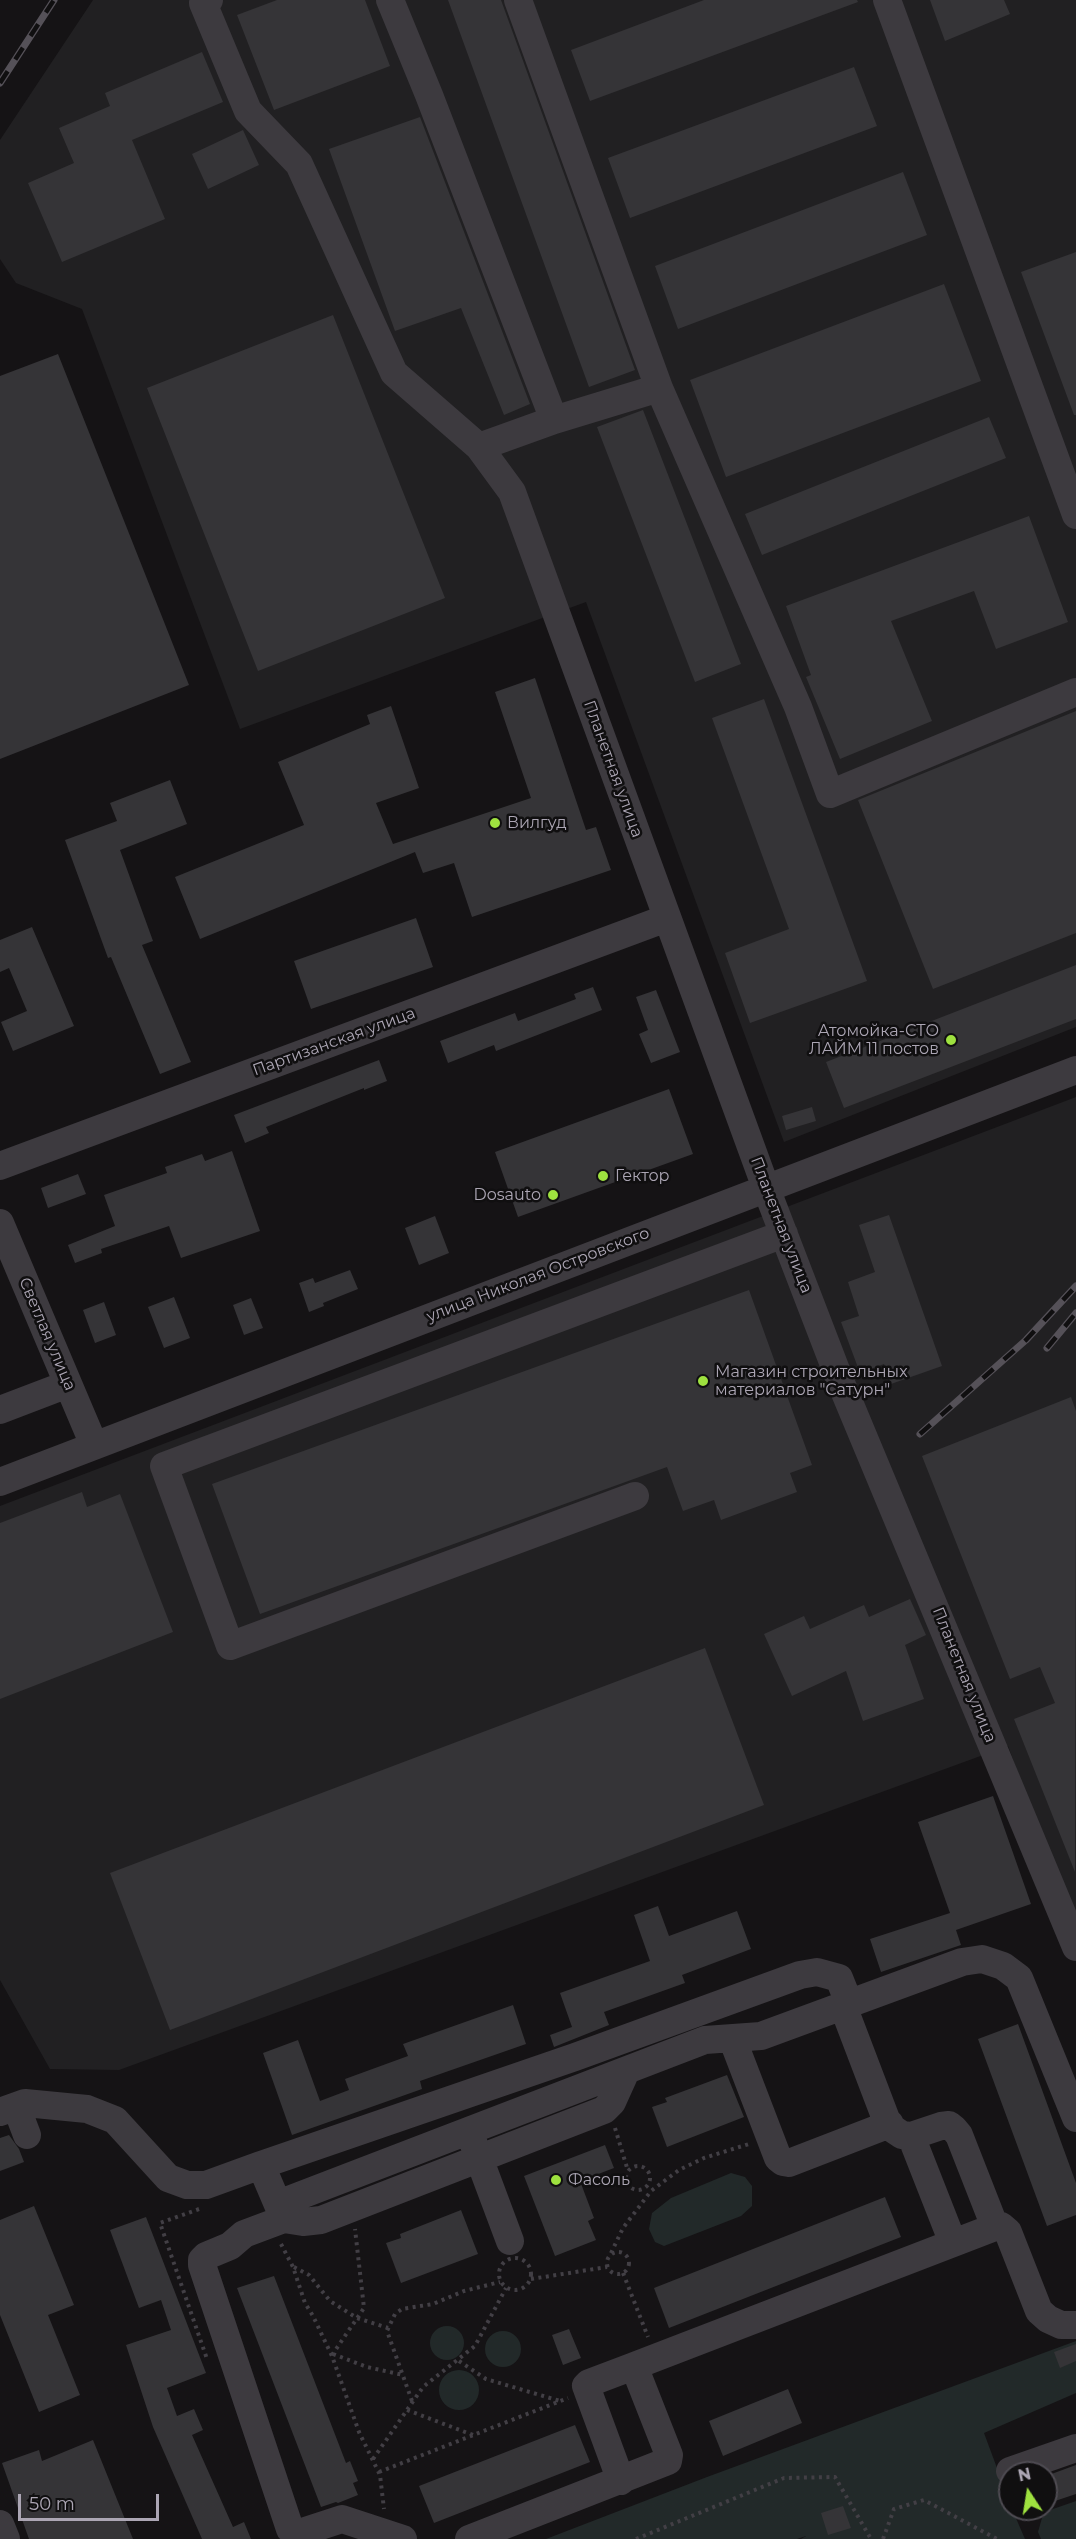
<!DOCTYPE html>
<html>
<head>
<meta charset="utf-8">
<style>
	body { margin:0 }
	#map { position:relative; width:1076px; height:2539px; overflow:hidden; background:#151315; font-family:Montserrat,sans-serif }
	canvas { display:block }
	.north { position:absolute; left:998px; top:2461px; width:60px; height:60px; box-sizing:border-box; background:#100f10; border:2px solid #4e4b52; border-radius:50%; rotate:348deg; font-size:16px; font-weight:700; line-height:24px; text-align:center; color:#aca6b4 }
	.north::after { content:''; display:block; margin:auto; width:21px; height:27px; background:#9ee13f; clip-path:polygon(50% 0,100% 100%,50% 72%,0 100%) }
	.scale { position:absolute; left:18px; top:2494px; width:141px; height:27px; box-sizing:border-box; border:3px solid #aca6b4; border-top:0; padding-left:8px; font-size:18px; line-height:21px; white-space:nowrap; color:#aca6b4; -webkit-text-stroke:4px #100f10; paint-order:stroke }
</style>
</head>
<body>
<div id="map">
<canvas width="1076" height="2539"></canvas>
<div class="north">N</div>
<div class="scale">50 m</div>
</div>
<script>
const ctx = document.querySelector('canvas').getContext('2d');
ctx.lineJoin = 'round';
function fillPath(path, color) {
  ctx.fillStyle = color;
  ctx.fill(path, 'evenodd');
}
function shape(rows) {
  const path = new Path2D();
  for (const r of rows) {
    if (r.length === 3) {
      path.moveTo(r[0] + r[2], r[1]);
      path.arc(r[0], r[1], r[2], 0, 2 * Math.PI);
      continue;
    }
    path.moveTo(r[0], r[1]);
    for (let i = 2; i < r.length; i += 2) path.lineTo(r[i], r[i + 1]);
  }
  return path;
}
function trace(path, color, width, dash) {
  ctx.strokeStyle = color;
  ctx.lineWidth = width;
  ctx.lineCap = dash ? 'butt' : 'round';
  ctx.setLineDash(dash || []);
  ctx.stroke(path);
}
function write(font, color, halo, rows, align = 'center') {
  ctx.font = font + ' Montserrat,sans-serif';
  ctx.lineWidth = 5;
  ctx.setLineDash([]);
  ctx.textBaseline = 'middle';
  ctx.strokeStyle = halo;
  ctx.fillStyle = color;
  for (const [text, x, y, turn = 0] of rows) {
    ctx.save();
    ctx.translate(x, y);
    ctx.rotate((+turn || 0) * Math.PI / 180);
    ctx.textAlign = isNaN(turn) ? turn : align;
    if (halo) ctx.strokeText(text, 0, 0);
    ctx.fillText(text, 0, 0);
    ctx.restore();
  }
}
const built = shape([
	[93,0,1076,0,1076,1027,784,1142,586,602,240,729,82,309,16,283,0,259,0,140],
	[1076,1097,1076,1928,1008,1746,119,2070,50,2069,0,1980,0,1506]
]);
const green = shape([
	[731,2173,745,2177,752,2186,752,2206,741,2216,664,2246,655,2242,649,2229,652,2213,671,2198],
	[447,2343,17],
	[503,2349,18],
	[1076,2341,1076,2393,984,2433,1010,2503,1010,2509,1012,2509,1025,2539,801,2539,806,2536,797,2539,546,2539,707,2477],
	[459,2390,20],
	[1076,2501,1076,2539,1041,2539,1038,2532,1042,2518,1053,2509]
]);
const building = shape([
	[277,0,365,0,390,66,274,110,237,15],
	[448,0,501,0,635,370,589,387],
	[704,0,857,0,858,2,590,101,571,50],
	[930,0,1004,0,1010,14,945,41],
	[202,52,223,102,132,140,165,219,62,262,28,183,74,163,59,128,110,106,105,93],
	[854,67,877,126,630,218,608,158],
	[420,117,530,404,504,415,461,308,395,331,329,149],
	[243,130,259,165,208,189,192,154],
	[903,172,927,235,678,329,655,266],
	[1076,252,1076,415,1074,415,1021,272],
	[944,284,981,381,726,477,690,380],
	[333,315,445,598,258,671,147,388],
	[58,354,189,685,0,759,0,376],
	[643,410,741,664,695,682,597,427],
	[989,417,1006,458,762,555,745,514],
	[1029,516,1068,622,996,649,974,591,891,621,932,721,840,759,806,677,811,675,786,606],
	[535,678,586,830,596,827,611,870,472,917,454,863,423,873,415,852,200,939,175,877,304,825,278,762,370,724,367,715,391,706,419,788,376,803,393,844,531,798,495,692],
	[764,699,867,981,750,1023,725,953,789,929,712,718],
	[1076,711,1076,933,933,989,858,800],
	[170,780,187,824,120,850,153,941,142,945,191,1062,160,1074,111,957,108,958,65,840,117,821,110,803],
	[416,918,433,967,311,1009,294,961],
	[32,927,74,1026,13,1051,1,1022,27,1011,9,968,0,972,0,940],
	[1076,965,1076,1019,844,1108,826,1062],
	[593,987,602,1010,496,1051,494,1045,448,1063,440,1041,515,1013,518,1021,576,999,574,994],
	[656,990,680,1052,651,1063,639,1034,648,1030,636,997],
	[379,1060,387,1081,364,1090,364,1088,266,1127,269,1133,245,1143,234,1115],
	[669,1089,693,1154,518,1217,495,1152],
	[812,1107,816,1121,786,1130,782,1116],
	[232,1151,260,1231,181,1258,169,1226,101,1249,102,1253,75,1263,68,1245,115,1226,104,1195,167,1173,165,1167,202,1154,205,1161],
	[78,1174,86,1194,48,1208,41,1188],
	[889,1215,942,1366,891,1384,884,1364,860,1373,841,1322,859,1316,848,1282,875,1272,859,1225],
	[435,1216,449,1253,419,1265,405,1228],
	[350,1270,358,1289,323,1303,324,1306,309,1312,299,1283,313,1278,315,1283],
	[749,1290,812,1465,790,1473,797,1492,721,1520,714,1500,683,1511,667,1467,260,1614,212,1484],
	[174,1297,190,1338,164,1348,148,1307],
	[251,1298,263,1328,244,1335,233,1305],
	[104,1302,116,1335,95,1343,83,1310],
	[1071,1397,1076,1411,1075,1872,1014,1719,1055,1703,1040,1667,1010,1679,922,1456],
	[82,1492,87,1507,120,1494,173,1632,0,1699,0,1523],
	[910,1599,926,1635,905,1645,924,1699,863,1721,846,1671,792,1696,764,1634,804,1616,810,1629,864,1605,869,1617],
	[705,1648,764,1805,170,2030,110,1873],
	[993,1796,1031,1904,956,1930,961,1945,881,1972,870,1939,950,1913,918,1822],
	[658,1906,669,1936,737,1911,751,1949,682,1975,685,1983,604,2012,609,2025,554,2047,550,2035,572,2027,560,1993,650,1961,634,1915],
	[513,2005,526,2044,420,2081,422,2089,292,2135,263,2053,298,2040,320,2101,349,2090,345,2079,408,2056,403,2044],
	[1018,2024,1076,2183,1076,2215,1047,2226,978,2039],
	[727,2075,744,2117,667,2147,652,2107,667,2102,665,2098],
	[9,2135,19,2149,24,2162,0,2171,0,2138],
	[605,2145,614,2168,580,2181,594,2218,588,2221,596,2240,555,2256,524,2176],
	[885,2197,901,2237,669,2328,654,2288],
	[34,2206,74,2305,48,2315,80,2395,39,2412,0,2315,0,2220],
	[461,2210,478,2254,401,2283,386,2243,401,2238,400,2234],
	[146,2217,206,2373,167,2388,177,2416,194,2409,203,2430,192,2435,233,2527,244,2522,251,2539,202,2539,153,2427,126,2345,171,2330,161,2300,139,2308,110,2230],
	[274,2276,346,2463,350,2461,358,2481,353,2483,358,2495,338,2503,336,2502,321,2507,237,2288],
	[569,2329,581,2358,563,2365,552,2335],
	[1076,2344,1076,2361,1060,2368,1054,2352],
	[788,2389,802,2423,723,2456,709,2421],
	[575,2425,590,2462,434,2523,419,2486],
	[93,2440,133,2539,29,2539,2,2463,39,2450,42,2461],
	[1076,2465,1076,2494,1046,2504,1046,2476],
	[843,2506,851,2528,828,2535,821,2513]
]);
const path = shape([
	[615,2128,628,2171],
	[638,2178,12],
	[199,2209,160,2223,207,2359],
	[281,2244,293,2267,305,2303,313,2316,332,2356,359,2432,380,2475,384,2509],
	[618,2263,11],
	[611,2253,623,2228,651,2191,679,2170,704,2158,749,2144],
	[515,2274,16],
	[294,2267,309,2275,330,2301,357,2318,388,2328],
	[623,2273,648,2337],
	[531,2279,607,2267],
	[333,2354,367,2367,403,2375],
	[332,2355,364,2308,355,2229],
	[459,2361,486,2379,560,2401],
	[412,2401,387,2331,395,2314,402,2309,433,2304,464,2291,500,2282],
	[407,2410,473,2435],
	[373,2459,423,2387,475,2346,506,2288],
	[379,2472,568,2398],
	[636,2539,784,2478,835,2477,871,2539],
	[883,2539,894,2509,924,2500,997,2539]
]);
const minor = shape([
	[209,0,203,3,248,111,299,164,394,373,479,447,512,492,766,1188,841,1383,1076,1947],
	[390,0,429,95,554,420,659,388],
	[518,0,659,388,798,707,830,794,1076,692],
	[887,0,1076,515],
	[479,447,554,420],
	[0,1166,667,918],
	[0,1223,94,1445],
	[0,1410,68,1384],
	[0,1482,1076,1070],
	[635,1496,230,1646,164,1466,784,1234],
	[843,2006,886,2119,893,2129,902,2135,911,2136,941,2126,949,2125,954,2129,959,2135,995,2227],
	[732,2038,778,2158,783,2162,789,2163,890,2124],
	[16,2106,27,2135],
	[0,2112,25,2103,87,2109,115,2120,168,2178,187,2185,206,2185,261,2165,284,2219,244,2234,230,2246,206,2256,202,2260,202,2265,290,2529,299,2533,342,2519,403,2539],
	[911,2136,953,2243],
	[473,2142,510,2241],
	[261,2165,575,2057,800,1975,817,1972,839,1978,849,2003],
	[278,2204,705,2040,761,2036,962,1962,982,1959,1003,1966,1019,1978,1076,2118],
	[284,2219,303,2222,321,2220,604,2110,612,2102,626,2071],
	[1010,2471,1076,2448],
	[621,2481,586,2386,589,2383,634,2366],
	[0,2524,6,2539],
	[469,2539,668,2461,669,2455,634,2366,995,2227,1001,2226,1008,2232,1039,2311,1048,2319,1061,2325,1076,2325]
]);
const rail = shape([
	[0,83,54,0],
	[1047,1348,1076,1313],
	[920,1434,1026,1340,1076,1286]
]);
const markers = [
	[495,823,6,"#9ee13f"],
	[951,1040,6,"#9ee13f"],
	[603,1176,6,"#9ee13f"],
	[553,1195,6,"#9ee13f"],
	[703,1381,6,"#9ee13f"],
	[556,2180,6,"#9ee13f"]
];
const streetNames = [
	["Планетная улица",613,769,70],
	["Партизанская улица",334,1042,-20],
	["Планетная улица",781,1225,69],
	["улица Николая Островского",538,1275,-21],
	["Светлая улица",47,1334,67],
	["Планетная улица",964,1675,68]
];
const poiNames = [
	["Вилгуд",507,823],
	["Атомойка-СТО",939,1031,"right"],
	["ЛАЙМ 11 постов",939,1049,"right"],
	["Гектор",615,1176],
	["Dosauto",541,1195,"right"],
	["Магазин строительных",715,1372],
	["материалов \"Сатурн\"",715,1390],
	["Фасоль",568,2180]
];
fillPath(built, '#212022');
fillPath(green, '#222929');
fillPath(building, '#353437');
trace(path, '#423f45', 4, [3, 4.5]);
trace(minor, '#3d3a3f', 28);
trace(rail, '#555158', 7);
trace(rail, '#100f10', 4.5, [14]);
for (const [x, y, r, color] of markers) {
  const dot = new Path2D();
  dot.arc(x, y, r, 0, 2 * Math.PI);
  ctx.fillStyle = color;
  ctx.fill(dot);
  trace(dot, '#100f10', 2);
}
write('16px', '#aca6b4', '#100f10', streetNames);
write('16px', '#aca6b4', '#100f10', poiNames, 'left');
</script>
</body>
</html>
